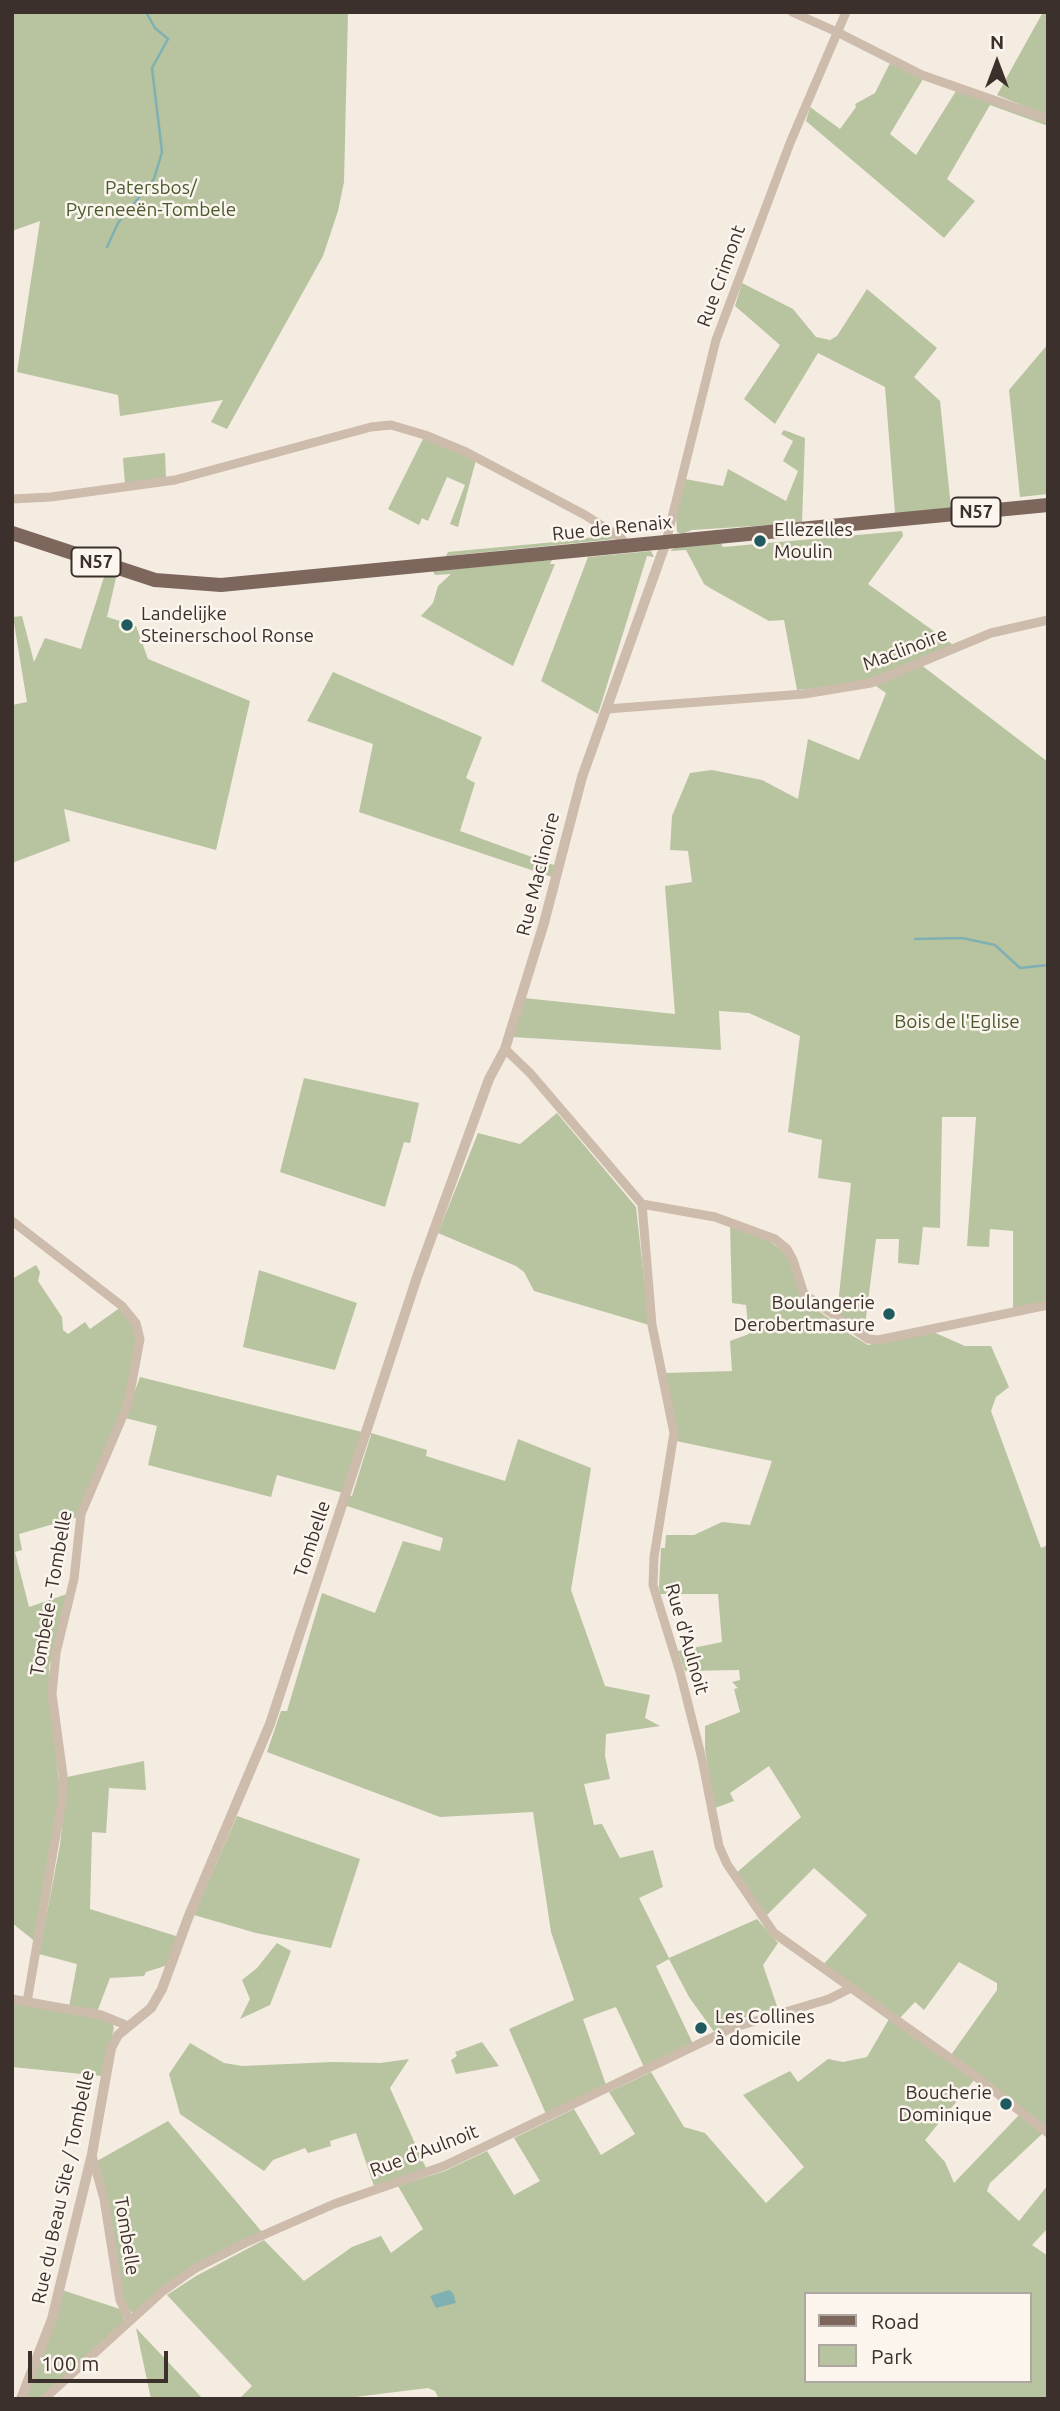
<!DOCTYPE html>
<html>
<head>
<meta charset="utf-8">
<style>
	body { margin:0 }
	#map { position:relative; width:1060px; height:2411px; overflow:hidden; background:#f4ebe1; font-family:Ubuntu,sans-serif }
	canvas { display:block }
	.frame { position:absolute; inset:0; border:14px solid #3b302b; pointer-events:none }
	.legend { position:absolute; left:804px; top:2292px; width:228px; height:91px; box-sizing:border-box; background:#fbf5ee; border:2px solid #aea6a0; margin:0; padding:9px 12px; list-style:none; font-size:21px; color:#3b302b }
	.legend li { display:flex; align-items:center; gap:14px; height:35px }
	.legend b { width:35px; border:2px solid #aea6a0 }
	.north { position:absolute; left:962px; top:28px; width:70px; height:70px; -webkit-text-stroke:5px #fbf5ee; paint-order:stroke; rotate:0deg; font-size:19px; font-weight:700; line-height:28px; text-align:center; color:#3b302b }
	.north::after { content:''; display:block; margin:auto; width:24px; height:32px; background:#3b302b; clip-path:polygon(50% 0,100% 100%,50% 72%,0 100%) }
	.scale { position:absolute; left:28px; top:2351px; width:140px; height:32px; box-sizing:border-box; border:4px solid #3b302b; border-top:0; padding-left:9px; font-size:21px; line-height:24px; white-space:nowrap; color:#3b302b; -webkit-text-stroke:5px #fbf5ee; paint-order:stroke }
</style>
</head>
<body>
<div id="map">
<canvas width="1060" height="2411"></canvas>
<div class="frame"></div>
<ul class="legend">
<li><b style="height:9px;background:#7d675c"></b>Road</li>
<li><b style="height:19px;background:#b8c4a0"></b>Park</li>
</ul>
<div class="north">N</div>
<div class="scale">100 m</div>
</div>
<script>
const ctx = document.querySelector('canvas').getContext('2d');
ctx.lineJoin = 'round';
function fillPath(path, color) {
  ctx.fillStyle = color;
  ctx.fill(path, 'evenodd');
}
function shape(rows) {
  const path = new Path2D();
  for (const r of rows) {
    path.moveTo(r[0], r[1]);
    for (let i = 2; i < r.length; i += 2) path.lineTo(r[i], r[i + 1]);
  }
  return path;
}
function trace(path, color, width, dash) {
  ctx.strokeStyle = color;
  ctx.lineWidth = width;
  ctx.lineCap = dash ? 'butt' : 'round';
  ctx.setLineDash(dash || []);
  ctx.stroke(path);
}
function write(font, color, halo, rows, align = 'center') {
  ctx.font = font + ' Ubuntu,sans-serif';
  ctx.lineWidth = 5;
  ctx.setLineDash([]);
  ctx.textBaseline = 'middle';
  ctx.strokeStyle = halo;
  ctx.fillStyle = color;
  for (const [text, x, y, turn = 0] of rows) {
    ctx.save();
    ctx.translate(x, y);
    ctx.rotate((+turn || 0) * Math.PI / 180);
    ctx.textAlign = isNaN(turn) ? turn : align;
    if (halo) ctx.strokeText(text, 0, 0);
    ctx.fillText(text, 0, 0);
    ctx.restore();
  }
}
const green = shape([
	[12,12,348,12,344,182,338,211,323,256,227,429,211,422,223,400,120,416,118,395,17,372,40,221,12,231],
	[1043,12,1048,12,1048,116,997,95],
	[890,63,923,79,890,134,916,155,956,91,1048,122,1048,126,990,105,947,179,975,201,944,238,806,121,810,107,840,129,856,107,855,104,875,93],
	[742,283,793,309,816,337,830,340,837,336,867,289,937,348,914,377,940,401,951,508,895,513,885,387,818,353,775,424,744,399,780,345,735,306],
	[1048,344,1048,494,1020,497,1009,390],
	[784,430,805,438,802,523,692,530,682,534,677,532,676,517,685,479,723,486,728,469,786,501,798,471,783,461,793,441,781,434],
	[424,437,476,460,458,527,450,524,465,485,447,477,428,521,422,518,419,525,388,509],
	[165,453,166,478,125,484,123,458],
	[902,531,903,536,868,584,956,647,859,683,797,690,784,620,769,621,710,588,704,584,686,550,670,551,676,547,721,543,723,547],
	[605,532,616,539,446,556,448,552,576,540,605,535],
	[651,551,654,557,647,556,598,714,541,681,588,557],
	[552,560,550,564,555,564,513,666,421,616,433,603,438,586,451,574,435,575,433,571],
	[105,574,116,578,107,617,136,626,148,659,250,701,216,850,64,809,70,841,12,863,12,705,27,702,13,617,22,616,34,662,45,638,81,649],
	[920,664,1048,762,1048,1302,1013,1310,1013,1231,990,1229,989,1247,967,1246,976,1117,942,1117,940,1228,923,1227,919,1265,898,1263,899,1239,876,1239,864,1333,837,1314,851,1183,818,1178,822,1140,788,1132,800,1036,749,1013,719,1011,721,1050,513,1037,524,998,675,1014,665,886,692,882,688,851,670,850,672,816,690,773,712,770,762,780,798,799,808,739,859,760,886,693,873,684],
	[333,672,482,737,466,778,475,783,460,831,554,865,552,877,359,812,373,744,307,721],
	[304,1078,419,1103,410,1143,404,1142,385,1207,280,1172],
	[557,1113,636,1207,649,1325,534,1291,524,1272,516,1266,438,1233,478,1133,520,1144],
	[730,1224,765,1238,787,1254,803,1299,848,1333,868,1345,931,1331,965,1346,991,1346,1009,1387,996,1397,991,1411,1041,1548,1048,1545,1048,2129,951,2055,997,1990,997,1983,959,1962,924,2010,915,2002,899,2019,823,1965,867,1915,814,1868,765,1917,735,1874,801,1817,769,1766,730,1793,734,1801,715,1808,705,1749,705,1726,740,1712,734,1689,738,1688,732,1682,740,1680,739,1670,685,1671,678,1651,722,1642,718,1594,660,1594,659,1586,661,1548,665,1548,666,1535,694,1535,722,1522,750,1525,772,1461,676,1441,664,1373,732,1371,730,1341,749,1334,746,1305,732,1303],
	[36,1265,40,1272,38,1281,62,1317,63,1330,68,1334,85,1322,90,1329,121,1307,137,1331,132,1383,78,1517,19,1534,22,1550,15,1552,29,1607,67,1594,49,1667,60,1797,37,1943,12,1923,12,1279],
	[259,1270,357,1303,335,1370,243,1347],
	[140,1377,362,1432,343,1493,277,1475,271,1497,148,1465,157,1426,125,1418],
	[368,1432,427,1450,426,1456,505,1481,518,1439,591,1468,571,1590,605,1686,650,1695,645,1718,660,1726,606,1734,605,1756,610,1779,584,1784,594,1825,602,1824,620,1858,653,1850,663,1887,639,1898,669,1958,757,1919,778,1943,763,1965,778,2009,754,2013,715,2033,689,1997,669,1959,656,1966,693,2044,644,2067,616,2007,583,2019,606,2085,546,2114,509,2029,574,2000,551,1932,533,1812,440,1817,267,1752,281,1711,287,1711,322,1593,375,1613,403,1541,440,1551,443,1538,344,1505,347,1495,352,1496,371,1435],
	[144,1761,146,1790,109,1788,106,1833,92,1832,90,1909,179,1937,168,1965,146,1972,144,1976,110,1978,97,2012,69,2007,77,1964,39,1954,60,1845,67,1777],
	[237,1816,360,1859,331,1948,256,1933,194,1915],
	[277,1943,291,1951,270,2005,240,2019,250,1999,242,1980,257,1968],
	[12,2002,93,2015,112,2022,114,2028,102,2076,12,2067],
	[889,2019,975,2079,925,2140,945,2162,954,2183,1019,2115,1043,2133,990,2183,987,2191,1019,2221,1048,2185,1048,2228,1032,2245,1048,2256,1048,2399,439,2399,435,2391,428,2388,339,2399,239,2399,252,2386,167,2295,196,2276,264,2240,304,2281,352,2247,381,2236,391,2253,423,2229,398,2186,445,2171,487,2151,514,2195,540,2181,514,2138,574,2109,601,2155,635,2134,609,2092,651,2072,684,2127,705,2133,766,2203,804,2167,743,2095,790,2071,798,2082,828,2059,843,2062,867,2057],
	[806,2294,1030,2294,1030,2381,806,2381],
	[482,2042,499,2066,456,2074,451,2060,457,2056,455,2052],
	[190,2043,224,2063,242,2066,333,2062,380,2063,409,2059,390,2088,426,2168,374,2186,356,2133,330,2141,331,2146,308,2153,305,2148,273,2160,264,2171,180,2114,169,2074],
	[168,2121,262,2232,247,2239,134,2314,125,2307,97,2161],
	[62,2290,120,2309,125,2322,41,2399,25,2399],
	[136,2328,203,2399,151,2399]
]);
const water = shape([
	[449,2290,453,2293,456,2303,436,2308,430,2296]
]);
const stream = shape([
	[107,247,118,223,154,179,162,152,152,68,168,39,155,28,146,12],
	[915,939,962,938,995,945,1020,968,1048,965]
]);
const minor = shape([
	[792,12,837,32,922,75,1048,119],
	[12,499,51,497,175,480,371,427,391,425,425,435,466,452,585,515,621,538,627,546],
	[666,542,716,340,790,143,846,12],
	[607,709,804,694,871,683,991,633,1048,620],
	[505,1049,530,1073,642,1204,652,1325,674,1433,654,1557,653,1585,680,1672,702,1759,719,1846,727,1864,774,1933,971,2073,1048,2133],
	[642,1204,715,1217,775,1239,787,1249,793,1260,804,1294,868,1339,878,1340,1048,1305],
	[12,1221,122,1306,136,1323,140,1339,128,1404,81,1514,74,1579,56,1653,52,1694,63,1775,62,1800,27,2002],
	[12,1999,101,2015,128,2026],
	[92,2156,104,2199,120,2300,130,2321],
	[44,2399,163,2291,194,2269,245,2243,334,2204,444,2166,732,2028,829,1999,849,1989]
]);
const tertiary = shape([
	[21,2399,52,2319,92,2154,111,2048,118,2035,151,2008,162,1989,188,1918,270,1724,417,1277,489,1079,505,1049,544,923,582,777,666,542]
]);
const primary = shape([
	[12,533,155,580,221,585,1048,505]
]);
const markers = [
	[760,541,7,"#1f5a5e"],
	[127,625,7,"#1f5a5e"],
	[889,1314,7,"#1f5a5e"],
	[701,2028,7,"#1f5a5e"],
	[1006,2104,7,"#1f5a5e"]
];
const shields = [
	[976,512,49],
	[96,562,49]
];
const shieldNames = [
	["N57",976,512],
	["N57",96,562]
];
const parkNames = [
	["Patersbos/",151,188],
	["Pyreneeën-Tombele",151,210],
	["Bois de l'Eglise",957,1022]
];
const streetNames = [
	["Rue Crimont",721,276,-70],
	["Rue de Renaix",612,528,-6],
	["Maclinoire",905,649,-21],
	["Rue Maclinoire",538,874,-76],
	["Tombelle",312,1539,-72],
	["Tombele - Tombelle",51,1593,-80],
	["Rue d'Aulnoit",687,1639,74],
	["Rue d'Aulnoit",424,2151,-21],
	["Rue du Beau Site / Tombelle",63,2187,-78],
	["Tombelle",127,2236,81]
];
const poiNames = [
	["Ellezelles",774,530],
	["Moulin",774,552],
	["Landelijke",141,614],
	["Steinerschool Ronse",141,636],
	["Boulangerie",875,1303,"right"],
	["Derobertmasure",875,1325,"right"],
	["Les Collines",715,2017],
	["à domicile",715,2039],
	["Boucherie",992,2093,"right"],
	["Dominique",992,2115,"right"]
];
fillPath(green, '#b8c4a0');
fillPath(water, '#7fb0b2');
trace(stream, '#7fb0b2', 2.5);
trace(minor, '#cdbbac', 9);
trace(tertiary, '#cdbbac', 10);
trace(primary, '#7d675c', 14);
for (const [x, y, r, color] of markers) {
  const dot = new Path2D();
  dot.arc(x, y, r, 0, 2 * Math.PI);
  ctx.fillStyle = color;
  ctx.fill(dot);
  trace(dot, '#fbf5ee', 2.5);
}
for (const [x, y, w] of shields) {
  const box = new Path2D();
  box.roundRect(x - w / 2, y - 14.5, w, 29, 5);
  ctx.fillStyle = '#fbf5ee';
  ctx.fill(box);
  trace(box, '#3b302b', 2);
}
write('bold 18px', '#3b302b', null, shieldNames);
write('19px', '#4a5a2e', '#fbf5ee', parkNames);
write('19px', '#3b302b', '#fbf5ee', streetNames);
write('19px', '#3b302b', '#fbf5ee', poiNames, 'left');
</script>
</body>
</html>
